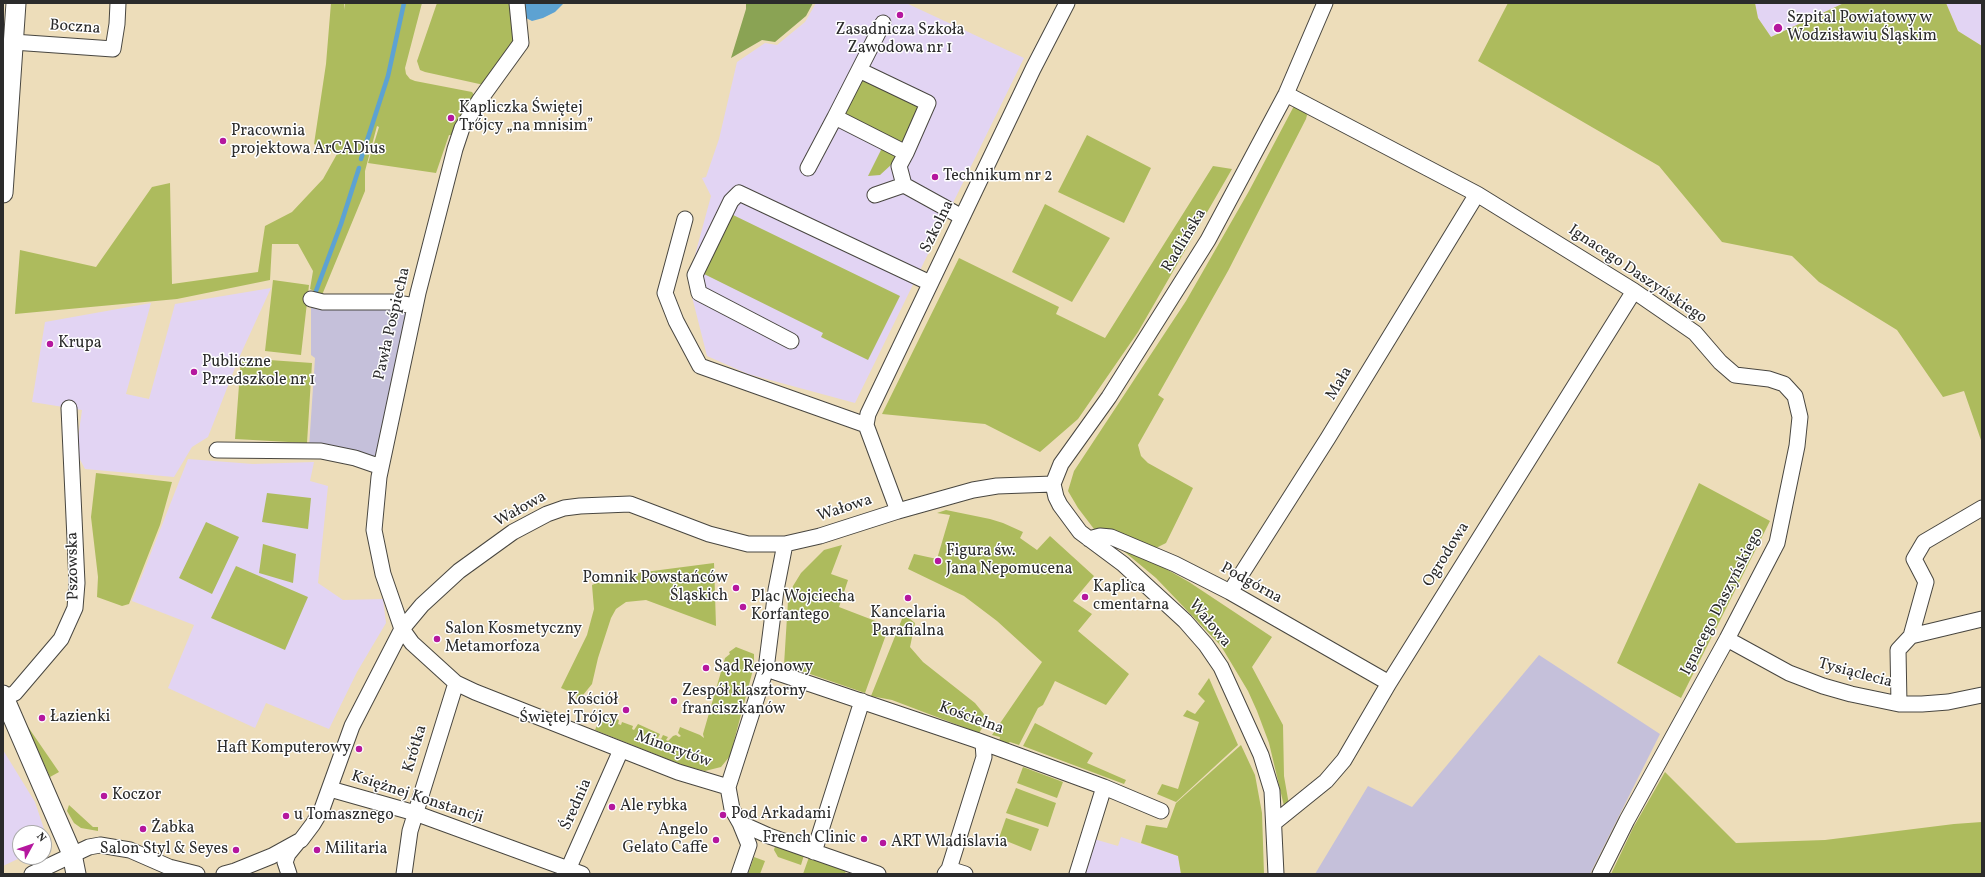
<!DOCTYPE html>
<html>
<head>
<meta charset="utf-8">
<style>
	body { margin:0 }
	#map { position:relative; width:1985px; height:877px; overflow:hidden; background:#edddba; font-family:Vollkorn,serif }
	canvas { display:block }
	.frame { position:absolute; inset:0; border:4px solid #2b2b2b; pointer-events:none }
	.north { position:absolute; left:12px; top:825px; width:40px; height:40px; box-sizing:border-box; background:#fff; border:1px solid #aaa; border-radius:50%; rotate:50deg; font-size:11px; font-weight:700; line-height:16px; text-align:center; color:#2b2b2b }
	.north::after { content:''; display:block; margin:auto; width:14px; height:18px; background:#b5179e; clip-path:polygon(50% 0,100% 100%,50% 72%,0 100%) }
</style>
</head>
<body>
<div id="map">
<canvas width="1985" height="877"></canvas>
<div class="frame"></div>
<div class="north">N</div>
</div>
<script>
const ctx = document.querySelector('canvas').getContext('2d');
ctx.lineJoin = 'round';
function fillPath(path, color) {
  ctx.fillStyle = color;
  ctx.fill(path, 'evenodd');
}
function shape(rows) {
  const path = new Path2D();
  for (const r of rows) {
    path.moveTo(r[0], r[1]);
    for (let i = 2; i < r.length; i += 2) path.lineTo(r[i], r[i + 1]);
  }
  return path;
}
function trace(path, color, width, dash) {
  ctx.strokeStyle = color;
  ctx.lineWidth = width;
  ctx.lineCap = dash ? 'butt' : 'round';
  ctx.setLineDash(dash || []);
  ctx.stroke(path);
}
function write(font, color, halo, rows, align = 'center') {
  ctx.font = font + ' Vollkorn,serif';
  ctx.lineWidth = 3;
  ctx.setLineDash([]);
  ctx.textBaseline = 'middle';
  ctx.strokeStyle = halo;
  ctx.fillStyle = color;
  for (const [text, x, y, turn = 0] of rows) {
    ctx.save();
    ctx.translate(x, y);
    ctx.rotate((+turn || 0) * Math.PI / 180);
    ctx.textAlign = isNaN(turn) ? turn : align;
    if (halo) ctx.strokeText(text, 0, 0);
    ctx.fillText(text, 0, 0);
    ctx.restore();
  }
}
const built = shape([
	[816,3,906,3,1024,58,855,403,748,374,707,356,688,281,711,196,702,178,706,177,719,139,737,62,765,43,777,45,805,22],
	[1755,3,1844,3,1771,37,1758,18],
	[1946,3,1982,3,1982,46,1958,31],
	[271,288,238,360,208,437,192,447,174,477,85,469,76,452,82,410,32,402,45,322,151,303,126,394,149,399,175,304],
	[188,459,253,464,314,462,310,481,328,486,318,583,343,600,383,599,386,623,357,672,329,729,266,703,255,728,168,688,194,625,132,601],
	[3,750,35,802,44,829,44,834,20,833,20,857,22,857,3,866],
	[1121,837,1178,856,1181,874,1077,874,1094,839,1118,846]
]);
const industrial = shape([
	[377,303,409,309,376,458,309,447,315,358,311,355,311,308],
	[1539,655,1660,734,1590,874,1315,874,1368,786,1412,807]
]);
const green = shape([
	[331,3,344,3,345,10,345,3,422,3,405,68,406,74,410,79,415,81,472,92,476,98,455,135,449,135,436,173,368,163,379,127,377,126,365,171,365,191,322,295,310,289,313,271,298,244,272,244,270,280,177,299,15,314,20,250,96,267,152,187,170,183,172,284,258,272,265,226,292,212,323,179,337,154,314,144,326,64],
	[437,3,512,3,516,38,484,85,425,72,420,70,417,61],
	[1508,3,1755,3,1758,18,1771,37,1844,3,1946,3,1958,31,1982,46,1982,443,1964,391,1943,397,1897,330,1819,282,1792,256,1722,242,1659,166,1478,61],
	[859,70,928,103,906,153,835,117],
	[1294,106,1305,111,1307,115,1306,119,1228,271,1158,395,1164,399,1138,445,1141,456,1148,463,1193,488,1166,543,1154,549,1101,529,1094,529,1078,508,1068,491,1074,471,1186,301,1249,191],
	[1087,135,1151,168,1124,223,1058,192],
	[883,146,895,153,896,157,892,164,880,175,868,176],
	[1213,166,1232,169,1138,332,1078,419,1040,452,985,424,882,414,959,258,1059,307,1056,314,1105,338],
	[1045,204,1110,238,1072,302,1012,272],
	[729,213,900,296,868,360,821,337,823,333,700,272],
	[273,280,309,285,301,355,265,351],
	[241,358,312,363,307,443,235,439],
	[96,473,172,482,160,525,129,604,122,606,97,597,98,577,91,517],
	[1699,483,1770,521,1681,698,1617,663],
	[267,493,311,498,308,529,262,522],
	[946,510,990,519,1003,523,1023,532,1020,538,1037,550,1050,536,1094,576,1073,601,1092,614,1078,631,1129,674,1106,705,1055,681,1043,705,1038,708,1019,745,1010,742,1005,745,999,742,1000,737,992,735,1042,662,997,621,964,596,908,569,914,554,937,559,950,515,937,513],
	[206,522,239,537,212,594,179,578],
	[1114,543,1159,565,1189,582,1272,637,1252,667,1283,725,1284,776,1289,805,1284,806,1269,743,1257,711,1248,691,1221,646,1156,578],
	[263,544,296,554,293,583,259,573],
	[842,545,831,574,848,580,839,607,878,622,887,632,865,693,784,665,788,601,793,586,801,573,824,550],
	[714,563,716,626,646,600,626,602,616,609,611,618,598,658,592,684,579,700,576,699,577,695,561,688,587,635,594,609,592,585,604,580,637,573],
	[236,566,308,597,285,650,211,618],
	[904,614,915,623,910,647,923,662,975,703,988,719,979,733,892,700,871,696],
	[736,647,754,654,754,666,730,756,721,767,705,771,685,766,595,730,602,713,606,715,604,718,607,719,609,716,619,720,618,724,621,725,622,722,633,726,632,729,634,730,638,724,660,734,658,738,661,739,663,735,668,737,666,740,668,741,673,736,676,735,679,737,681,736,678,733,680,727,700,735,704,738,703,734,725,658,730,654,729,652],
	[1209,678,1238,745,1176,802,1157,794,1162,784,1178,789,1199,722,1183,716,1187,710,1195,714,1205,701,1198,694],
	[1035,723,1093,753,1087,763,1126,780,1124,784,1023,746],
	[26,724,59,772,50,777],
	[1241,745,1255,775,1262,813,1264,874,1181,874,1178,856,1141,843,1146,825,1167,828,1176,803],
	[1023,767,1063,782,1057,798,1017,783],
	[1665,772,1736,843,1825,840,1954,824,1982,822,1982,874,1611,874,1633,828],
	[1016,788,1056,803,1048,827,1006,813],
	[69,805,93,827,98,827,98,831,81,828,74,823,67,811],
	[1006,818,1039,829,1031,851,999,838],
	[775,846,804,855,801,865,778,857,774,850],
	[754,857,765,861,760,874,748,874],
	[809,857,846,870,845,874,803,874]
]);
const forest = shape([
	[746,3,813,3,806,16,775,42,762,40,731,58,746,9]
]);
const water = shape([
	[523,3,564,3,555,12,543,18,532,21,526,18]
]);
const stream = shape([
	[361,159,388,76,404,3],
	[316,291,341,224,359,168]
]);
const minor = shape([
	[517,3,521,43,479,101,462,128,455,149,418,293,379,477,374,530,383,574,402,629,412,643,456,683,475,692,678,772,728,787],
	[13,42,113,49,117,24,118,3],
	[859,70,883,23],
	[1286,94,1477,194,1634,291,1695,333,1720,362,1735,375,1769,379,1784,384,1795,396,1800,417,1797,446,1777,543,1727,639,1627,820,1600,874],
	[835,117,859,70,928,103,906,153],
	[808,168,835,117,906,153,899,166,904,185],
	[875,195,904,185,962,217],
	[685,219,665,293,676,321,700,366,866,425],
	[311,299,323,302,391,302,415,306],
	[791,341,699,293,695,275,731,201,739,193,930,283],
	[217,450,321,451,355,458,381,467],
	[898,511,866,425,868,414,1033,69,1067,3],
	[1089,539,1100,536,1111,537,1175,564,1230,592,1389,683],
	[1230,592,1328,438,1477,194],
	[1911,636,1926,582,1914,559,1924,542,1982,508],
	[1727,639,1789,673,1823,686,1851,694,1899,704,1922,704,1948,702,1982,695],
	[766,669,976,740,1104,787,1161,811],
	[4,698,15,693,61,639,75,608,77,583,69,408],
	[1899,704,1898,650,1911,636,1982,619],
	[330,789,415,813,582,874],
	[740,823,769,836,878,874],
	[1274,823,1326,781,1344,760,1389,683,1634,291],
	[814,852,862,701],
	[949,869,965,874],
	[32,874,89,847,100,845,130,850,169,867,197,874],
	[224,874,235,871,272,856,301,840,313,824,322,809,352,726,402,629,422,605,459,571,513,532,547,514,564,508,580,506,630,504,709,534,748,544,785,544,820,536,898,511,973,490,997,486,1053,484],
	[289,874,285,862,288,854,297,843],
	[404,874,410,831,456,683],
	[566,874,621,750],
	[739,874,749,845,740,823,732,809,728,787,766,669,776,590,785,544],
	[945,874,949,869,984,757,983,743],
	[1077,874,1104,787],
	[1276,874,1272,791,1261,755,1221,667,1206,645,1185,621,1123,564,1080,532,1060,505,1056,497,1053,484,1061,464,1109,397,1208,240,1286,94,1325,3]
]);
const major = shape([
	[3,193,16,3],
	[3,695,72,854,76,874]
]);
const markers = [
	[900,15,4,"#b5179e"],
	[1778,28,5,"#b5179e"],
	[451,118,4,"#b5179e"],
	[223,141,4,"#b5179e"],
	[935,177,4,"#b5179e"],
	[50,344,4,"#b5179e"],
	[194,372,4,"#b5179e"],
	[938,561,4,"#b5179e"],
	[736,588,4,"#b5179e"],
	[1085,597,4,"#b5179e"],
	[908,598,4,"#b5179e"],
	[743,607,4,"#b5179e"],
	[437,639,4,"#b5179e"],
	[706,668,4,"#b5179e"],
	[674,701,4,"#b5179e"],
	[626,710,4,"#b5179e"],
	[42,718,4,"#b5179e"],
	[359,749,4,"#b5179e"],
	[104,796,4,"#b5179e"],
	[612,807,4,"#b5179e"],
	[723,815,4,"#b5179e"],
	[286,816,4,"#b5179e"],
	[143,829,4,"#b5179e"],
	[864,839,4,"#b5179e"],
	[716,840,4,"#b5179e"],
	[883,843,4,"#b5179e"],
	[236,850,4,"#b5179e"],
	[317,850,4,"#b5179e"]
];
const poiNames = [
	["Szpital Powiatowy w",1787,19],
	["Wodzisławiu Śląskim",1787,37],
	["Zasadnicza Szkoła",900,31,"center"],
	["Zawodowa nr 1",900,49,"center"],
	["Kapliczka Świętej",459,109],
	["Trójcy „na mnisim”",459,127],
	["Pracownia",231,132],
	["projektowa ArCADius",231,150],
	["Technikum nr 2",943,177],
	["Krupa",58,344],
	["Publiczne",202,363],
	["Przedszkole nr 1",202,381],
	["Figura św.",946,552],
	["Jana Nepomucena",946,570],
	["Pomnik Powstańców",728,579,"right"],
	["Śląskich",728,597,"right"],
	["Kaplica",1093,588],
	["cmentarna",1093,606],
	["Plac Wojciecha",751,598],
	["Korfantego",751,616],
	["Kancelaria",908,614,"center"],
	["Parafialna",908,632,"center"],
	["Salon Kosmetyczny",445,630],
	["Metamorfoza",445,648],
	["Sąd Rejonowy",714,668],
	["Zespół klasztorny",682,692],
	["franciszkanów",682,710],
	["Kościół",618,701,"right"],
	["Świętej Trójcy",618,719,"right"],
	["Łazienki",50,718],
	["Haft Komputerowy",351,749,"right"],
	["Koczor",112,796],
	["Ale rybka",620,807],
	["Pod Arkadami",731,815],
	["u Tomasznego",294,816],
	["Żabka",151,829],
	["Angelo",708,831,"right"],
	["Gelato Caffe",708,849,"right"],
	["French Clinic",856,839,"right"],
	["ART Wladislavia",891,843],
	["Salon Styl & Seyes",228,850,"right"],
	["Militaria",325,850]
];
const streetNames = [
	["Boczna",75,28,4],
	["Szkolna",938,227,-64],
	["Radlińska",1185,241,-59],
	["Ignacego Daszyńskiego",1637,275,34],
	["Pawła Pośpiecha",393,324,-77],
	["Mała",1340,384,-59],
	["Wałowa",845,509,-18],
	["Wałowa",521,510,-29],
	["Ogrodowa",1447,555,-58],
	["Pszowska",74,566,-91],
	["Podgórna",1251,584,29],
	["Ignacego Daszyńskiego",1723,602,-63],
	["Wałowa",1209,624,50],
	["Tysiąclecia",1855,674,15],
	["Kościelna",971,719,20],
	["Krótka",416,749,-73],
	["Minorytów",673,750,20],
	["Księżnej Konstancji",417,798,18],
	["Średnia",577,805,-66]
];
fillPath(built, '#e2d4f3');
fillPath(industrial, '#c5c0da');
fillPath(green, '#adbb5d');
fillPath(forest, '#8aa354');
fillPath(water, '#5da2d2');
trace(stream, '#5da2d2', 4.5);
trace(minor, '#484640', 17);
trace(major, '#484640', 21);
trace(minor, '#fff', 15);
trace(major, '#fff', 19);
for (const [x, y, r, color] of markers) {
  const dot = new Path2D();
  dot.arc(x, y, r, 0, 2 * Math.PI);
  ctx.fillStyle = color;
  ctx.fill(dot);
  trace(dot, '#fff', 1.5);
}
write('16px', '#2b2b2b', '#fff', poiNames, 'left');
write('16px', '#2b2b2b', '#fff', streetNames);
</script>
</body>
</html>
